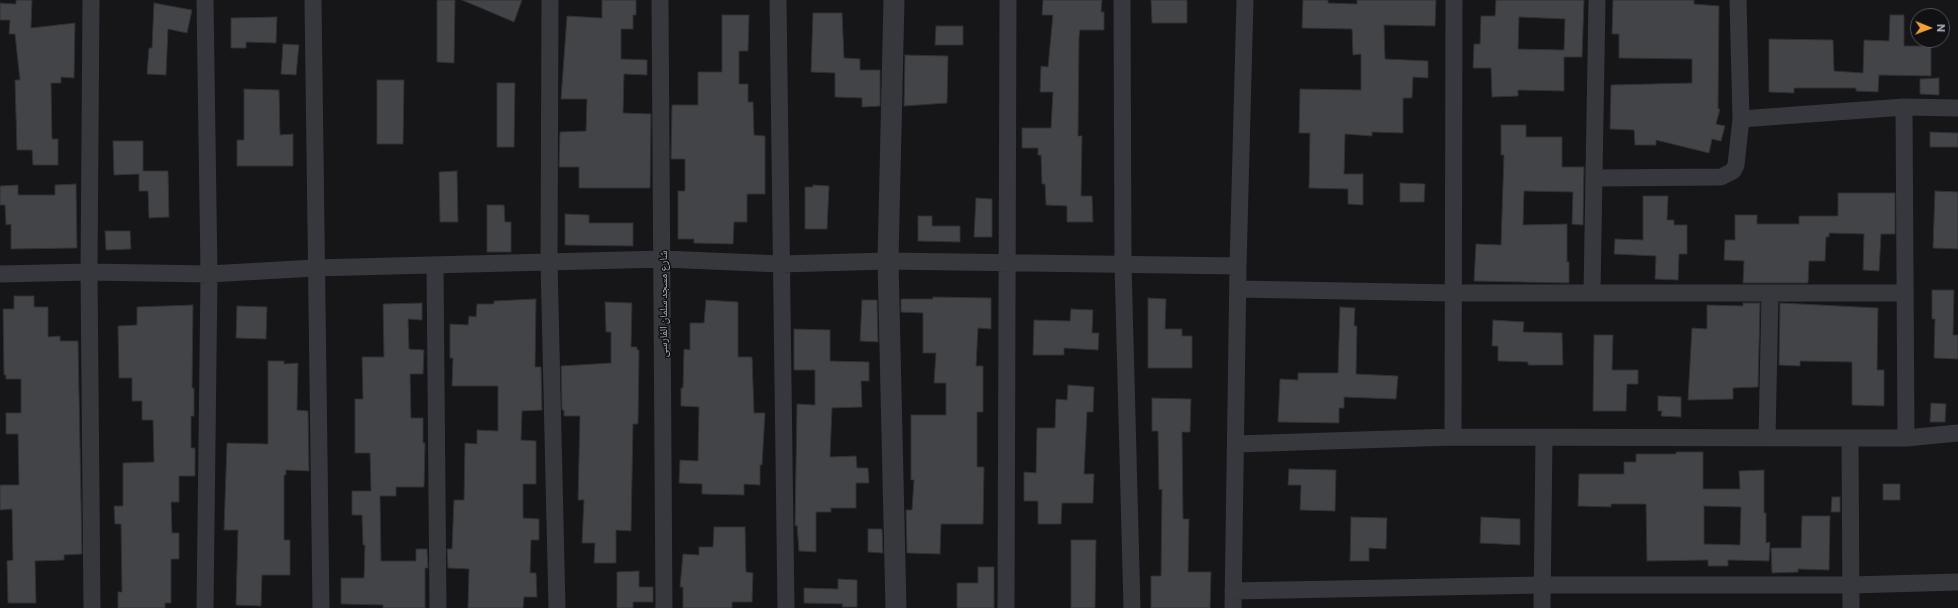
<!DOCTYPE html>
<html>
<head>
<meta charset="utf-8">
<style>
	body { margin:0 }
	#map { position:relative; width:1958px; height:608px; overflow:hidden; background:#161618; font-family:Commissioner,sans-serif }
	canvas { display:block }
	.north { position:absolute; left:1910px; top:8px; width:40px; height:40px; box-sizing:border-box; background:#111113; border:1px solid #4d5055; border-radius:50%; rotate:91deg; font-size:11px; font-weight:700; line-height:16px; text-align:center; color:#a8aeb8 }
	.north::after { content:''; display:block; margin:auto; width:14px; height:18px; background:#f0a036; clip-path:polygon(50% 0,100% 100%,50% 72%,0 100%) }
</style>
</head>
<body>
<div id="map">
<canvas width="1958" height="608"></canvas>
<div class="north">N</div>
</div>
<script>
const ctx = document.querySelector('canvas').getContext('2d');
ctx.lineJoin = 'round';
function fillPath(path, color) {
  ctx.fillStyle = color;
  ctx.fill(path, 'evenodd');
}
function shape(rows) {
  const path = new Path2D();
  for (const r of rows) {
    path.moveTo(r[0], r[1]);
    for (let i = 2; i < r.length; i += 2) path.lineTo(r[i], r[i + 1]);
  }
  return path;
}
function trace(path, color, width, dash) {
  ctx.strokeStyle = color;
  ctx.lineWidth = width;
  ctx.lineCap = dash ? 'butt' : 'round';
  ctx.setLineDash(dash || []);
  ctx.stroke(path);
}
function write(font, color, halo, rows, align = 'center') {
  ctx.font = font + ' Commissioner,"Noto Naskh Arabic",sans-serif';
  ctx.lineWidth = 3;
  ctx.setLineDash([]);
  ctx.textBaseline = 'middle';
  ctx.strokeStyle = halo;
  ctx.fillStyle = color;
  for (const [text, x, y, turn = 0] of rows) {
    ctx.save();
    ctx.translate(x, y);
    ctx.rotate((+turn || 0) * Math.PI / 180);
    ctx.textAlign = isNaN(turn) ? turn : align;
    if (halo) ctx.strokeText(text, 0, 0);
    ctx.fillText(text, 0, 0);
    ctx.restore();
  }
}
const building = shape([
	[16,0,32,0,31,28,75,23,74,78,61,77,61,83,51,83,52,139,58,139,58,165,33,165,32,150,17,150,15,80,20,80,15,34,9,34,10,20,0,20,0,3,16,4,16,0],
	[437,0,455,0,454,63,437,62,437,0],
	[462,0,522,0,514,22,462,0],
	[602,0,636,0,636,15,633,15,633,29,621,29,621,59,647,60,647,75,624,74,623,113,651,114,650,188,579,188,579,167,559,167,560,132,586,131,587,99,561,99,567,16,602,18,602,0],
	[1043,0,1102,0,1101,12,1104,12,1104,30,1080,30,1079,37,1078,136,1082,136,1081,196,1092,196,1093,222,1067,222,1067,206,1046,205,1045,184,1042,184,1041,155,1038,155,1038,148,1022,148,1022,128,1051,128,1053,92,1040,92,1041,66,1048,67,1053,15,1042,15,1043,0],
	[1151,0,1187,0,1187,23,1152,23,1151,0],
	[1303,0,1328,0,1328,3,1357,4,1357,0,1436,0,1435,26,1384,25,1385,59,1428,61,1428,78,1413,77,1412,98,1403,98,1403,133,1372,132,1372,136,1345,134,1344,174,1363,174,1363,205,1348,204,1348,189,1309,188,1310,133,1299,133,1300,89,1361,90,1361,54,1353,55,1352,29,1302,28,1303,0],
	[1496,0,1584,0,1582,57,1564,57,1564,91,1518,90,1518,96,1492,97,1491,68,1473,68,1474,44,1480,44,1481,16,1495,16,1496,0],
	[1519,17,1565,19,1564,50,1518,49,1519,17],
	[1613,0,1694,0,1694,4,1719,6,1718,109,1720,109,1716,124,1725,126,1721,141,1712,139,1709,153,1656,140,1656,145,1635,145,1634,130,1610,129,1611,85,1692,83,1692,59,1619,58,1619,34,1612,34,1613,0],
	[154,3,192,10,187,33,168,29,166,75,147,74,149,48,152,48,154,3],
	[813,13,842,13,844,58,860,59,860,70,880,70,880,106,862,107,862,98,835,97,835,73,811,72,813,13],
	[722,15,749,15,748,51,739,51,739,84,748,84,748,102,753,102,754,135,765,136,765,194,747,194,747,222,734,222,733,244,694,243,694,239,678,239,678,191,685,191,685,159,671,159,672,105,698,105,698,72,722,72,722,15],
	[1890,15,1904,15,1904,46,1931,46,1931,76,1879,75,1878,92,1856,91,1856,88,1794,88,1794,93,1769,92,1769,39,1833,40,1834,71,1863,73,1864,40,1889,41,1890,15],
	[277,17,276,43,246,42,246,48,231,48,231,18,277,17],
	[936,26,963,26,963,45,935,45,936,26],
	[283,44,299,45,296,75,281,74,283,44],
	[905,55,948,56,947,103,904,106,905,55],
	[1939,78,1939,95,1920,94,1920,79,1939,78],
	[377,80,404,80,403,144,377,144,377,80],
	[497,83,515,83,514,147,497,147,497,83],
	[244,89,279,90,280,135,293,134,293,166,237,166,237,140,244,140,244,89],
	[1501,125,1526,125,1526,137,1562,137,1562,167,1584,167,1583,225,1572,224,1573,192,1524,191,1523,225,1567,224,1567,262,1569,262,1569,283,1474,281,1476,244,1501,245,1504,155,1501,155,1501,125],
	[1930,132,1958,133,1958,147,1930,147,1930,132],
	[113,141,143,141,143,171,168,171,169,217,149,218,148,191,139,191,139,174,114,175,113,141],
	[457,171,458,222,440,222,439,172,457,171],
	[1400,183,1425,184,1424,202,1400,202,1400,183],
	[76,184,77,248,11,249,11,224,6,225,5,205,0,205,0,186,18,185,18,195,55,195,55,185,76,184],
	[813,185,829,186,827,229,805,229,805,187,813,187,813,185],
	[1935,191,1958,192,1958,249,1933,248,1935,191],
	[1838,193,1895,193,1895,234,1881,234,1879,271,1863,270,1864,234,1829,233,1829,237,1826,237,1825,261,1809,261,1808,283,1743,283,1744,261,1724,260,1725,240,1735,240,1735,215,1757,215,1757,224,1799,224,1799,216,1838,216,1838,193],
	[1643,196,1668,196,1667,220,1674,220,1674,225,1687,225,1687,254,1679,254,1678,280,1655,279,1656,256,1614,254,1615,239,1643,240,1643,196],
	[976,198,992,199,992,237,974,237,976,198],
	[487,205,504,205,505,222,511,222,511,252,487,252,487,205],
	[565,214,589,215,589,223,633,223,633,246,565,245,565,214],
	[918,216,932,216,932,226,960,226,960,242,918,241,918,216],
	[105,231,130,231,131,249,106,250,105,231],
	[1932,290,1954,290,1953,335,1958,335,1958,359,1934,358,1935,319,1932,319,1932,290],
	[14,296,34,296,34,307,48,307,48,337,60,336,60,341,78,341,82,554,64,555,64,560,35,561,36,603,8,603,7,561,13,560,12,509,0,510,0,485,19,485,18,434,6,434,6,413,21,413,21,379,6,379,6,375,4,375,3,309,14,309,14,296],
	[933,297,991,298,991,329,978,328,976,366,983,366,983,412,977,412,977,467,984,467,983,524,941,524,940,554,907,553,906,510,912,510,914,480,911,480,911,415,946,415,946,383,934,383,936,353,923,353,923,313,901,312,901,299,933,299,933,297],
	[1148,298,1166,299,1165,329,1182,329,1182,336,1192,336,1192,368,1148,368,1148,298],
	[536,299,535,367,541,367,542,410,522,411,521,440,536,441,536,484,523,484,523,518,539,519,539,540,531,540,530,573,536,573,537,597,524,597,523,608,468,608,469,569,448,568,447,549,452,549,454,500,464,500,465,443,477,444,477,430,498,431,498,386,452,386,453,358,450,358,450,324,468,325,469,316,476,317,477,304,494,304,494,301,536,299],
	[706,300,738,302,738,357,752,357,754,413,765,413,762,465,760,465,760,485,744,484,744,495,702,494,702,484,679,483,680,460,698,461,699,407,681,406,681,388,683,388,684,349,690,350,690,323,704,323,706,300],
	[862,300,877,300,878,342,860,341,862,300],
	[605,302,632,303,631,347,637,347,637,350,639,350,638,424,633,424,631,531,616,530,616,563,594,563,595,543,582,543,584,500,578,500,580,416,564,416,564,410,562,410,561,366,611,363,611,332,606,332,605,302],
	[422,303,422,320,408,319,409,349,424,350,423,374,410,374,411,418,423,418,423,443,425,443,424,487,396,487,396,496,380,496,381,561,416,561,416,549,427,549,428,568,425,568,425,608,383,608,383,605,341,604,341,578,364,578,365,545,363,545,362,515,352,515,352,491,371,491,370,453,355,453,355,399,363,399,362,357,384,357,383,304,422,303],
	[1743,303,1760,303,1758,387,1733,388,1733,399,1688,400,1692,328,1707,329,1707,305,1743,306,1743,303],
	[1780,303,1878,308,1877,370,1884,370,1884,406,1852,405,1852,362,1800,361,1800,366,1779,365,1780,303],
	[193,305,192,388,194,388,194,416,191,416,191,448,195,448,195,476,179,476,179,502,171,502,172,533,179,533,179,559,171,559,171,603,165,603,165,608,118,608,118,592,122,592,121,524,115,524,114,506,123,506,123,463,154,462,153,420,142,420,142,401,132,401,132,378,119,378,118,326,137,325,137,307,193,305],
	[237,306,267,307,266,339,236,338,237,306],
	[1340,307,1355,308,1354,326,1357,326,1356,374,1398,376,1396,399,1344,397,1344,408,1339,408,1339,423,1278,422,1280,379,1298,380,1298,373,1338,373,1340,307],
	[1071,309,1093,310,1092,333,1099,333,1098,350,1064,348,1064,355,1033,355,1034,320,1070,321,1071,309],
	[1493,320,1524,322,1523,332,1562,333,1563,365,1528,365,1528,362,1498,361,1498,346,1492,346,1493,320],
	[794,329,830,330,830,361,869,362,869,381,861,381,862,407,832,408,830,457,856,456,857,468,868,468,869,483,856,483,856,508,831,508,831,512,816,512,816,552,799,551,797,525,795,526,797,404,815,405,815,370,794,370,794,329],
	[1594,335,1613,335,1612,370,1638,370,1638,384,1627,384,1626,411,1593,411,1594,335],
	[268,361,284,361,284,364,298,363,297,410,308,411,309,471,286,470,286,475,284,475,284,540,290,540,290,575,262,575,261,606,236,605,238,530,224,530,227,443,268,444,268,361],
	[1068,385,1094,387,1093,412,1087,412,1084,474,1094,474,1093,503,1062,503,1061,524,1038,524,1038,501,1024,501,1024,472,1036,473,1037,428,1055,428,1056,399,1067,400,1068,385],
	[1658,396,1681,397,1681,417,1661,416,1662,411,1658,411,1658,396],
	[1152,398,1191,399,1190,432,1182,432,1183,519,1189,519,1188,572,1211,572,1210,608,1151,608,1151,576,1161,576,1162,489,1159,490,1158,431,1152,431,1152,398],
	[1931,403,1946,404,1945,422,1930,422,1931,403],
	[1676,452,1703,452,1703,489,1740,489,1739,471,1764,470,1764,513,1766,513,1766,543,1770,542,1769,561,1728,560,1728,566,1708,566,1708,560,1647,561,1646,504,1611,504,1611,507,1578,506,1579,474,1624,474,1624,462,1636,462,1636,454,1676,454,1676,452],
	[1704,506,1741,507,1740,545,1704,544,1704,506],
	[1289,469,1336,470,1335,511,1300,510,1301,485,1288,485,1289,469],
	[1883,484,1900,484,1900,500,1883,500,1883,484],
	[1832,497,1840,497,1840,512,1831,512,1832,497],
	[1802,516,1830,516,1829,570,1798,569,1798,572,1772,573,1771,548,1801,548,1802,516],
	[1351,517,1387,518,1386,549,1369,548,1369,561,1350,561,1351,517],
	[1481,517,1520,519,1520,545,1480,543,1481,517],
	[714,527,745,527,746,572,753,573,752,602,732,602,732,608,683,608,683,587,680,587,683,554,699,555,699,547,713,547,714,527],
	[868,529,882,529,883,553,868,552,868,529],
	[1071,540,1096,540,1095,608,1071,608,1071,540],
	[978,567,994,567,994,608,957,608,957,583,978,583,978,567],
	[639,571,639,587,653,587,653,602,633,602,633,608,617,608,617,572,639,571],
	[838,579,857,580,857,607,842,607,843,604,804,603,804,588,838,589,838,579]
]);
const minor = shape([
	[91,0,89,272,92,608],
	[205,0,209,274,205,608],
	[313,0,321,608],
	[550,0,549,262,557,608],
	[660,0,664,608],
	[778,0,786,608],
	[1122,0,1123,264,1132,608],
	[1904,107,1906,438],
	[1741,119,1904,107,1958,108],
	[1595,178,1721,177,1733,171,1736,165,1741,119,1738,0],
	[435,266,438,608],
	[0,274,89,272,209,274,315,268,663,259,781,264,888,261,1238,266],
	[1238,289,1454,293,1905,293],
	[1592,293,1597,0],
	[1453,437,1454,0],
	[1767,438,1770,293],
	[1850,438,1851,608],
	[1236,444,1453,437,1868,438,1906,438,1958,433],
	[1233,591,1542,585,1851,585,1958,582],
	[1006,608,1008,0],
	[1233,608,1238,266,1245,0],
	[1542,608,1544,438]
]);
const tertiary = shape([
	[894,0,888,261,896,608]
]);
const streetNames = [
	["شارع مسجد سلمان الفارسى",663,304,-90]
];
fillPath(building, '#424448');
trace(building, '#303034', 1);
trace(minor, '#37383d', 17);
trace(tertiary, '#37383d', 21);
write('11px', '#a8aeb8', '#111113', streetNames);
</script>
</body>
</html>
